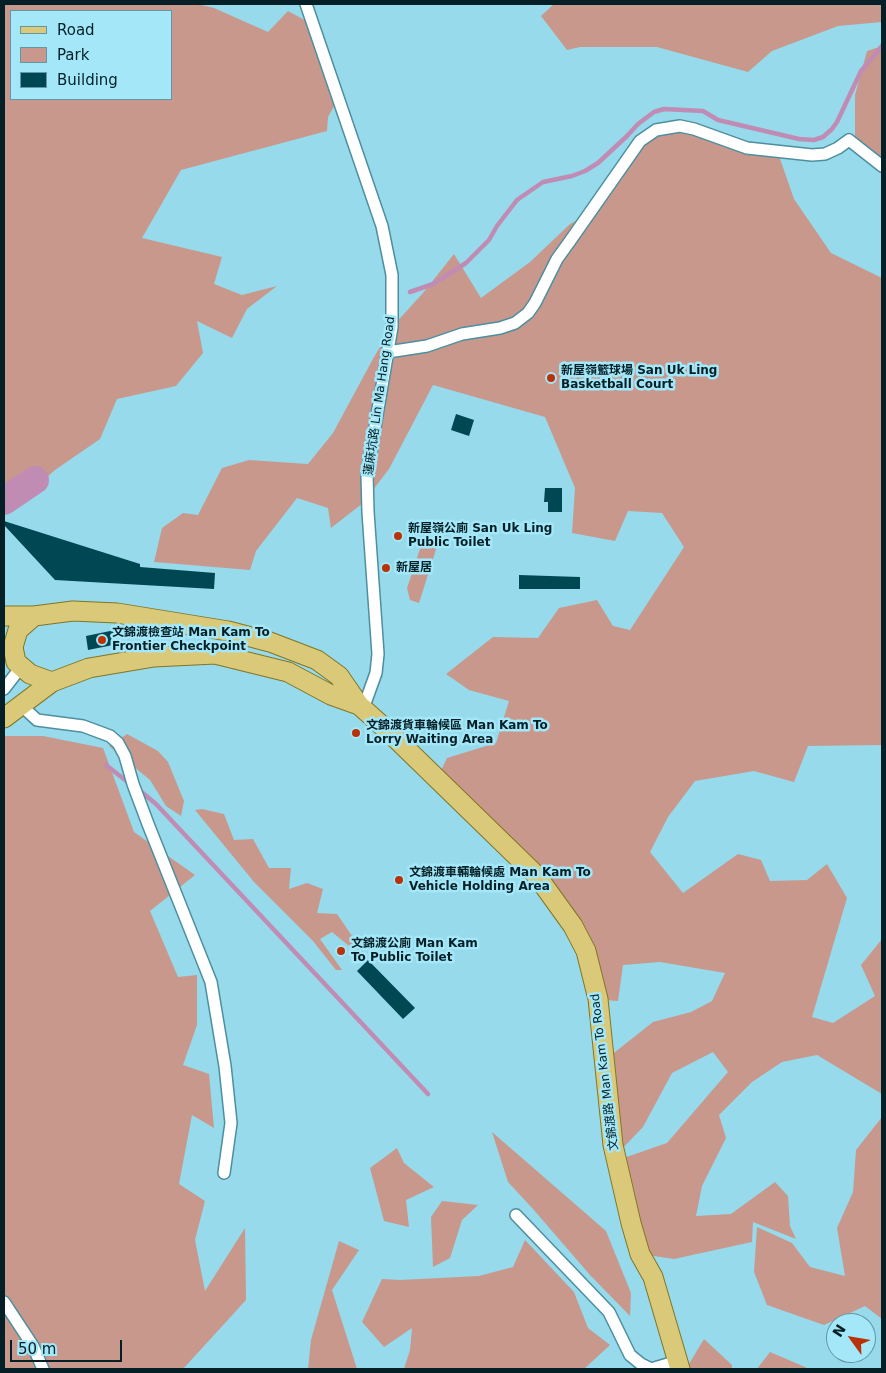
<!DOCTYPE html>
<html>
<head>
<meta charset="utf-8">
<style>
	body { margin:0 }
	#map { position:relative; width:886px; height:1373px; overflow:hidden; background:#96daeb; font-family:"DejaVu Sans",sans-serif }
	canvas { display:block }
	.frame { position:absolute; inset:0; border:5px solid #042026; pointer-events:none }
	.legend { position:absolute; left:10px; top:10px; width:162px; height:90px; box-sizing:border-box; background:#a3e7f8; border:1px solid #6397a4; margin:0; padding:6px 9px; list-style:none; font-size:15px; color:#042026 }
	.legend li { display:flex; align-items:center; gap:10px; height:25px }
	.legend b { width:25px; border:1px solid #6397a4 }
	.north { position:absolute; left:826px; top:1313px; width:50px; height:50px; box-sizing:border-box; background:#a3e7f8; border:1px solid #6397a4; border-radius:50%; rotate:302deg; font-size:14px; font-weight:700; line-height:20px; text-align:center; color:#042026 }
	.north::after { content:''; display:block; margin:auto; width:18px; height:22px; background:#bb3107; clip-path:polygon(50% 0,100% 100%,50% 72%,0 100%) }
	.scale { position:absolute; left:10px; top:1340px; width:112px; height:22px; box-sizing:border-box; border:2px solid #042026; border-top:0; padding-left:6px; font-size:15px; line-height:18px; white-space:nowrap; color:#042026; -webkit-text-stroke:4px #a3e7f8; paint-order:stroke }
</style>
</head>
<body>
<div id="map">
<canvas width="886" height="1373"></canvas>
<div class="frame"></div>
<ul class="legend">
<li><b style="height:6px;background:#dbc97a"></b>Road</li>
<li><b style="height:14px;background:#c9988c"></b>Park</li>
<li><b style="height:14px;background:#004754"></b>Building</li>
</ul>
<div class="north">N</div>
<div class="scale">50 m</div>
</div>
<script>
const ctx = document.querySelector('canvas').getContext('2d');
ctx.lineJoin = 'round';
function fillPath(path, color) {
  ctx.fillStyle = color;
  ctx.fill(path, 'evenodd');
}
function shape(rows) {
  const path = new Path2D();
  for (const r of rows) {
    path.moveTo(r[0], r[1]);
    for (let i = 2; i < r.length; i += 2) path.lineTo(r[i], r[i + 1]);
  }
  return path;
}
function trace(path, color, width, dash) {
  ctx.strokeStyle = color;
  ctx.lineWidth = width;
  ctx.lineCap = dash ? 'butt' : 'round';
  ctx.setLineDash(dash || []);
  ctx.stroke(path);
}
function write(font, color, halo, rows, align = 'center') {
  ctx.font = font + ' "DejaVu Sans","Noto Sans SC",sans-serif';
  ctx.lineWidth = 5;
  ctx.setLineDash([]);
  ctx.textBaseline = 'middle';
  ctx.strokeStyle = halo;
  ctx.fillStyle = color;
  for (const [text, x, y, turn = 0] of rows) {
    ctx.save();
    ctx.translate(x, y);
    ctx.rotate((+turn || 0) * Math.PI / 180);
    ctx.textAlign = isNaN(turn) ? turn : align;
    if (halo) ctx.strokeText(text, 0, 0);
    ctx.fillText(text, 0, 0);
    ctx.restore();
  }
}
const green = shape([
	[4,4,197,4,214,8,268,32,288,11,308,22,339,97,328,117,327,131,181,170,142,238,222,257,214,284,242,295,277,286,247,309,232,338,197,321,203,353,176,386,117,399,100,439,55,470,4,516],
	[11,11,171,11,171,99,11,99],
	[554,4,882,4,882,22,838,26,772,51,748,72,657,47,580,47,567,50,541,16],
	[882,46,882,157,855,145,855,95,867,51],
	[689,123,778,153,794,199,831,253,882,278,882,745,808,746,794,782,754,771,695,781,668,817,650,852,683,893,738,854,761,860,770,881,807,880,827,864,847,898,812,1017,833,1023,875,996,861,965,882,939,882,1094,817,1055,782,1062,752,1082,719,1115,726,1138,702,1186,696,1216,731,1214,775,1182,788,1196,790,1226,796,1239,753,1222,752,1242,674,1259,640,1254,612,1162,667,1143,728,1072,713,1052,672,1073,643,1127,619,1152,610,1056,653,1022,691,1012,712,1001,725,973,660,962,623,965,618,1001,604,1000,580,922,439,775,447,758,496,743,509,701,469,690,446,674,493,637,538,638,559,608,597,600,613,626,630,630,684,547,662,513,628,511,615,541,572,533,575,488,545,417,433,385,389,469,363,503,331,528,328,508,297,498,256,551,250,570,154,562,162,528,183,513,198,515,222,468,249,460,308,464,333,433,374,357,392,327,423,293,454,254,481,298,530,262,570,224,583,217,632,149,666,126,681,124,684,133],
	[428,536,439,540,419,603,410,600,407,588,422,543],
	[127,734,158,751,168,762,184,801,181,816,166,806,150,780,109,746],
	[4,736,43,736,103,748,134,832,195,875,150,911,178,977,197,975,197,1025,183,1065,209,1074,214,1128,192,1115,179,1184,205,1201,195,1240,205,1291,245,1228,246,1300,183,1369,4,1369],
	[202,809,224,814,234,840,253,839,269,868,291,868,289,889,307,883,323,889,317,913,337,914,363,952,354,950,332,932,320,939,342,970,336,970,313,941,254,882,195,810],
	[882,1117,882,1319,865,1306,824,1325,767,1305,754,1272,757,1227,792,1243,810,1267,845,1276,837,1228,853,1192,856,1150],
	[492,1132,606,1231,631,1293,630,1316,590,1275,533,1209,508,1182],
	[397,1148,404,1163,434,1187,406,1200,409,1227,384,1221,370,1168],
	[442,1201,478,1205,462,1220,450,1258,433,1267,431,1217],
	[525,1240,574,1292,588,1328,610,1345,584,1369,404,1369,410,1350,412,1328,384,1347,362,1322,382,1279,400,1280,479,1276,513,1267],
	[339,1241,359,1250,332,1290,357,1369,308,1369,311,1340],
	[704,1339,732,1365,732,1369,686,1369],
	[770,1352,805,1367,809,1369,757,1369]
]);
const stream = shape([
	[410,292,433,284,466,263,489,240,497,226,517,200,543,182,572,176,585,171,598,163,627,136,638,124,654,112,664,109,703,111,718,120,799,139,814,140,823,137,832,129,837,122,861,71,882,46],
	[106,765,129,783],
	[138,789,156,804,428,1094]
]);
const river = shape([
	[4,501,35,480]
]);
const building = shape([
	[456,414,474,420,469,436,451,430],
	[545,488,562,488,562,512,548,512,548,502,544,502],
	[4,521,140,564,140,567,215,573,214,589,55,580,4,525],
	[519,575,580,577,580,589,519,589],
	[115,630,118,644,88,650,86,636],
	[368,960,415,1008,403,1019,357,971]
]);
const minor = shape([
	[306,4,382,226,392,275,392,327,367,474,368,512,378,654,376,673,363,709],
	[388,352,427,346,462,334,500,328,515,323,528,313,535,303,557,259,570,241,640,141,656,130,680,126,694,129,747,148,812,155,825,154,838,148,849,140,882,166],
	[4,689,21,667],
	[27,701,25,709,37,720,83,726,110,736,118,743,125,756,133,784,148,824,211,982,225,1066,231,1123,224,1173],
	[516,1215,609,1312,630,1355,641,1364,651,1369,678,1361],
	[4,1302,33,1346,43,1369]
]);
const primary = shape([
	[4,616,34,616,73,611,117,613,228,631,270,642,317,660,339,676,359,705,388,731,537,876,573,926,586,951,598,999,613,1145,631,1223,640,1254,653,1277,680,1369],
	[34,616,18,630,13,647,16,662,30,674,52,682],
	[4,718,52,682,89,668,154,657,215,654,288,672,331,695,359,705]
]);
const markers = [
	[551,378,5,"#bb3107"],
	[398,536,5,"#bb3107"],
	[386,568,5,"#bb3107"],
	[102,640,5,"#bb3107"],
	[356,733,5,"#bb3107"],
	[399,880,5,"#bb3107"],
	[341,951,5,"#bb3107"]
];
const poiNames = [
	["新屋嶺籃球場 San Uk Ling",561,371],
	["Basketball Court",561,385],
	["新屋嶺公廁 San Uk Ling",408,529],
	["Public Toilet",408,543],
	["新屋居",396,568],
	["文錦渡檢查站 Man Kam To",112,633],
	["Frontier Checkpoint",112,647],
	["文錦渡貨車輪候區 Man Kam To",366,726],
	["Lorry Waiting Area",366,740],
	["文錦渡車輛輪候處 Man Kam To",409,873],
	["Vehicle Holding Area",409,887],
	["文錦渡公廁 Man Kam",351,944],
	["To Public Toilet",351,958]
];
const streetNames = [
	["蓮麻坑路 Lin Ma Hang Road",380,396,-82],
	["文錦渡路 Man Kam To Road",605,1072,-97]
];
fillPath(green, '#c9988c');
trace(stream, '#c08cb4', 4.5);
trace(river, '#c08cb4', 28);
fillPath(building, '#004754');
trace(minor, '#4d8f9f', 14);
trace(primary, '#807623', 21);
trace(minor, '#fff', 11);
trace(primary, '#dbc97a', 19);
for (const [x, y, r, color] of markers) {
  const dot = new Path2D();
  dot.arc(x, y, r, 0, 2 * Math.PI);
  ctx.fillStyle = color;
  ctx.fill(dot);
  trace(dot, '#a3e7f8', 2);
}
write('bold 12px', '#042026', '#a3e7f8', poiNames, 'left');
write('12px', '#042026', '#a3e7f8', streetNames);
</script>
</body>
</html>
